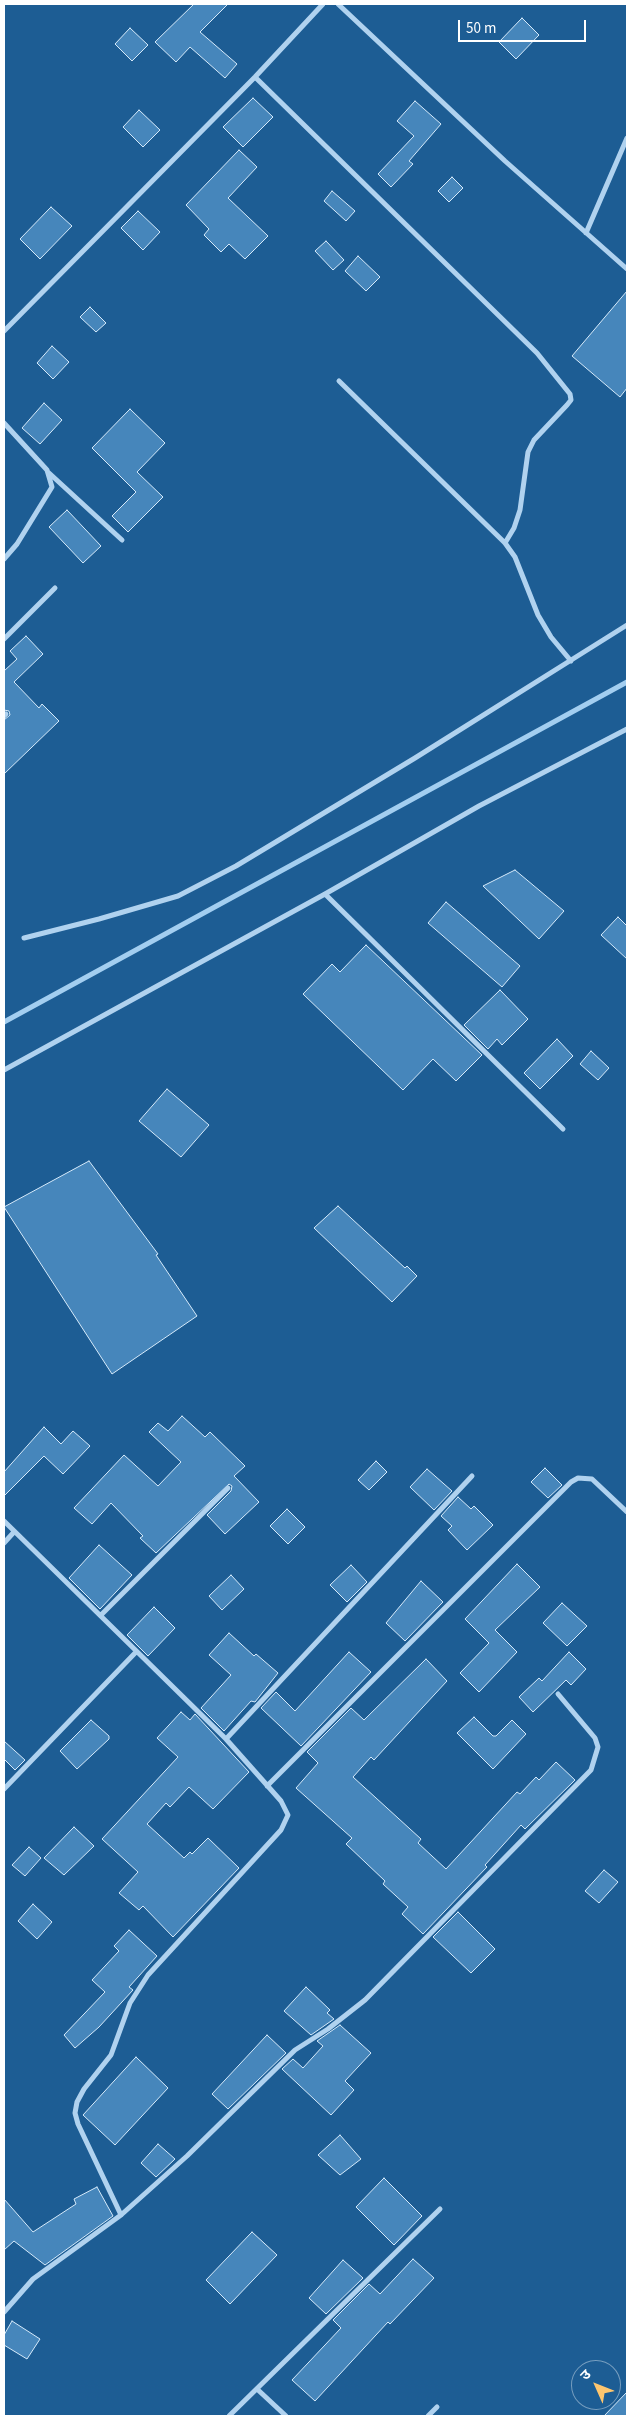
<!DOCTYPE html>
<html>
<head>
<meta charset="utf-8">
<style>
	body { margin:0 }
	#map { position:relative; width:631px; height:2420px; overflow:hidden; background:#1d5d94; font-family:"Source Sans 3","Noto Sans Devanagari",sans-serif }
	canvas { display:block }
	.frame { position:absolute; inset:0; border:5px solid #fff; pointer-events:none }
	.north { position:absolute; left:571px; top:2360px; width:50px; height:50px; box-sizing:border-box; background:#1d5d94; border:1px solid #779ebf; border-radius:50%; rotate:314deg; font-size:14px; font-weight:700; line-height:20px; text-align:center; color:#fff }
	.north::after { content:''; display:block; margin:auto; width:18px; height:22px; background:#fec66f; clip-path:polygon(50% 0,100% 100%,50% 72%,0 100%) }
	.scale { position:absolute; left:458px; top:20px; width:128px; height:22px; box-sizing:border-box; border:2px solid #fff; border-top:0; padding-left:6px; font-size:15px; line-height:18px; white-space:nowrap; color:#fff; -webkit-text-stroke:4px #1d5d94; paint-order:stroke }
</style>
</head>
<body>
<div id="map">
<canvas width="631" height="2420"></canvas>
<div class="frame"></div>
<div class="north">उ</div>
<div class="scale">50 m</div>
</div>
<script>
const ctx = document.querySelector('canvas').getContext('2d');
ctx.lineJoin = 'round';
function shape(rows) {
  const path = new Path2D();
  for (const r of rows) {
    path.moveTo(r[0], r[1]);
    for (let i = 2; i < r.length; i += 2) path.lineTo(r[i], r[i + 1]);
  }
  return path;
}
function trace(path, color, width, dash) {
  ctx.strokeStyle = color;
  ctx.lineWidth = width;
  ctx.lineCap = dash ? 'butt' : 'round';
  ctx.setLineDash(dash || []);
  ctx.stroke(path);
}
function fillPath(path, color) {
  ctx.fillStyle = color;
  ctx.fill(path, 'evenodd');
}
const stream = shape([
	[4,1022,627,682]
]);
const building = shape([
	[194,4,228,4,200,32,237,64,225,78,190,47,176,62,155,42,194,4],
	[522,18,539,35,516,59,499,42,522,18],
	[130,28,148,45,132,61,115,44,130,28],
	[253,98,273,117,243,147,223,127,253,98],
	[415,101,441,124,409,161,413,164,391,187,378,174,414,136,397,121,415,101],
	[139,110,160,130,143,147,123,127,139,110],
	[239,150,257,167,228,198,268,236,245,259,229,244,221,252,204,235,209,229,186,205,239,150],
	[452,177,463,188,449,202,438,191,452,177],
	[332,191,355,211,346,221,324,201,332,191],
	[51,207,72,226,40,259,20,239,51,207],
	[138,211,160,232,143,250,121,228,138,211],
	[326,241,344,260,333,270,315,251,326,241],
	[358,256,380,277,366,291,345,271,358,256],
	[627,291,627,388,620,397,572,356,627,291],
	[90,307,106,323,96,332,80,317,90,307],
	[52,346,69,362,53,379,37,363,52,346],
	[44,403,62,420,40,444,22,428,44,403],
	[130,409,165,443,137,472,163,497,128,532,112,516,136,492,92,448,130,409],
	[67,510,101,546,83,563,49,527,67,510],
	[26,636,43,654,14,682,39,708,42,704,59,721,4,774,4,720,10,715,9,711,4,710,4,671,17,659,10,651,26,636],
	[515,870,564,911,539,939,483,886,515,870],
	[446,902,520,966,502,987,428,923,446,902],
	[618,917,627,926,627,959,601,935,618,917],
	[366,945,482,1055,456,1081,433,1059,403,1090,303,994,332,964,340,972,366,945],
	[500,990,528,1019,502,1045,497,1039,488,1049,464,1025,500,990],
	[557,1039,573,1056,540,1089,524,1073,557,1039],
	[591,1051,609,1068,598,1080,580,1064,591,1051],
	[167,1089,209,1125,181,1157,139,1121,167,1089],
	[89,1161,158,1254,156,1255,197,1316,112,1374,4,1207,89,1161],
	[338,1206,405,1268,407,1266,417,1276,392,1302,314,1228,338,1206],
	[182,1416,205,1437,210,1432,245,1466,234,1476,259,1502,225,1534,207,1515,231,1491,232,1486,229,1484,156,1553,140,1538,143,1536,111,1503,92,1524,74,1508,124,1455,158,1486,181,1462,149,1432,158,1423,168,1431,182,1416],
	[44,1427,61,1444,73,1431,90,1446,63,1474,44,1456,4,1496,4,1472,44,1427],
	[376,1461,387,1472,369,1490,358,1480,376,1461],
	[545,1468,562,1485,548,1498,531,1482,545,1468],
	[427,1469,452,1491,434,1510,410,1487,427,1469],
	[458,1497,471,1509,474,1506,493,1525,467,1550,448,1530,452,1526,441,1516,458,1497],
	[287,1509,305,1527,288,1544,270,1526,287,1509],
	[99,1545,132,1575,100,1609,69,1578,99,1545],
	[517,1564,540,1587,495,1630,517,1652,479,1692,460,1673,489,1643,465,1619,517,1564],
	[351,1565,367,1582,347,1602,330,1585,351,1565],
	[231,1575,244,1589,222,1610,209,1596,231,1575],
	[421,1581,443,1602,405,1641,386,1623,421,1581],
	[562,1603,587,1626,567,1646,543,1623,562,1603],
	[154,1607,175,1628,148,1656,127,1635,154,1607],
	[229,1633,254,1656,256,1654,278,1673,255,1702,251,1701,224,1731,201,1708,231,1675,209,1655,229,1633],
	[349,1652,371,1672,301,1746,261,1708,276,1692,295,1711,349,1652],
	[569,1652,586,1669,571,1685,566,1680,533,1712,519,1697,539,1678,542,1681,569,1652],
	[426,1659,447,1681,374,1760,371,1757,353,1777,421,1839,418,1843,446,1869,517,1792,520,1794,536,1777,539,1780,556,1762,575,1780,525,1829,521,1825,485,1865,487,1867,423,1934,402,1914,408,1907,383,1884,385,1881,346,1844,352,1838,296,1788,318,1763,307,1752,351,1708,364,1720,426,1659],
	[181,1712,190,1720,195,1714,249,1772,213,1809,189,1787,170,1807,166,1803,147,1824,184,1858,190,1852,192,1854,208,1838,239,1868,173,1937,143,1906,139,1910,119,1893,138,1872,102,1839,178,1757,157,1738,181,1712],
	[474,1717,493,1736,496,1736,512,1720,526,1734,493,1769,457,1733,474,1717],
	[91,1720,109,1736,109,1739,77,1769,60,1751,91,1720],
	[4,1741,25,1760,15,1770,4,1759,4,1741],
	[74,1827,94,1846,64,1875,44,1858,74,1827],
	[29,1847,41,1858,25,1876,12,1865,29,1847],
	[604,1870,618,1882,599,1903,585,1891,604,1870],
	[33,1904,52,1922,37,1939,18,1921,33,1904],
	[458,1912,495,1949,471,1973,433,1937,458,1912],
	[129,1930,157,1956,129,1987,133,1990,99,2027,75,2048,64,2035,105,1992,92,1980,119,1951,114,1946,129,1930],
	[306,1987,330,2010,327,2013,334,2019,311,2035,284,2011,306,1987],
	[340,2025,371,2053,345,2081,354,2090,331,2115,282,2069,293,2059,303,2068,323,2046,317,2041,340,2025],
	[267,2035,286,2053,228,2109,212,2094,267,2035],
	[136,2057,168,2088,115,2145,83,2115,136,2057],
	[340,2135,361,2159,340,2175,318,2155,340,2135],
	[158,2144,175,2159,156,2177,141,2163,158,2144],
	[384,2178,422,2216,394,2245,356,2207,384,2178],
	[97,2187,113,2216,45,2265,14,2241,4,2250,4,2199,33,2232,76,2204,74,2199,97,2187],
	[252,2232,277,2255,230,2304,206,2280,252,2232],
	[413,2259,434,2278,390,2324,388,2322,315,2401,292,2380,341,2328,333,2320,369,2284,380,2294,413,2259],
	[343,2260,363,2278,326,2314,309,2298,343,2260],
	[12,2321,40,2339,27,2359,4,2345,4,2335,12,2321],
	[627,2392,627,2416,604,2416,627,2392]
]);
const minor = shape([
	[338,4,505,161,627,269],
	[255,77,537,353,570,394,571,400,567,405,534,440,528,452,520,510,514,528,505,543],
	[586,233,627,138],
	[4,331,255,77,323,4],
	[339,381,505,543,515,557,538,615,551,637,571,661],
	[4,423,47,470,52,487,17,544,4,559],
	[49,473,122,540],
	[4,639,55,588],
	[4,716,6,714],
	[325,894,563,1129],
	[24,938,99,919,178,896,236,866,415,758,627,625],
	[4,1070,325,894,479,806,627,729],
	[4,1521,226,1739,281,1801,288,1815,281,1830,148,1975,130,2003,111,2055,84,2089,77,2102,75,2113,78,2124,121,2215],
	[4,1543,14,1532],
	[101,1615,228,1488],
	[226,1739,472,1476],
	[267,1786,571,1482,578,1478,592,1479,627,1512],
	[4,1789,136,1652],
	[4,2312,33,2279,121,2215,187,2156,295,2050,328,2029,365,2000,591,1770,598,1747,595,1738,558,1694],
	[257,2389,286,2416],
	[229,2416,440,2209],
	[428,2416,437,2407]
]);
trace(stream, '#a3cef0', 5);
fillPath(building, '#4686bb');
trace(building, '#d6eafa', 1);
trace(minor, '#b0d2ef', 5);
</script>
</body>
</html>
